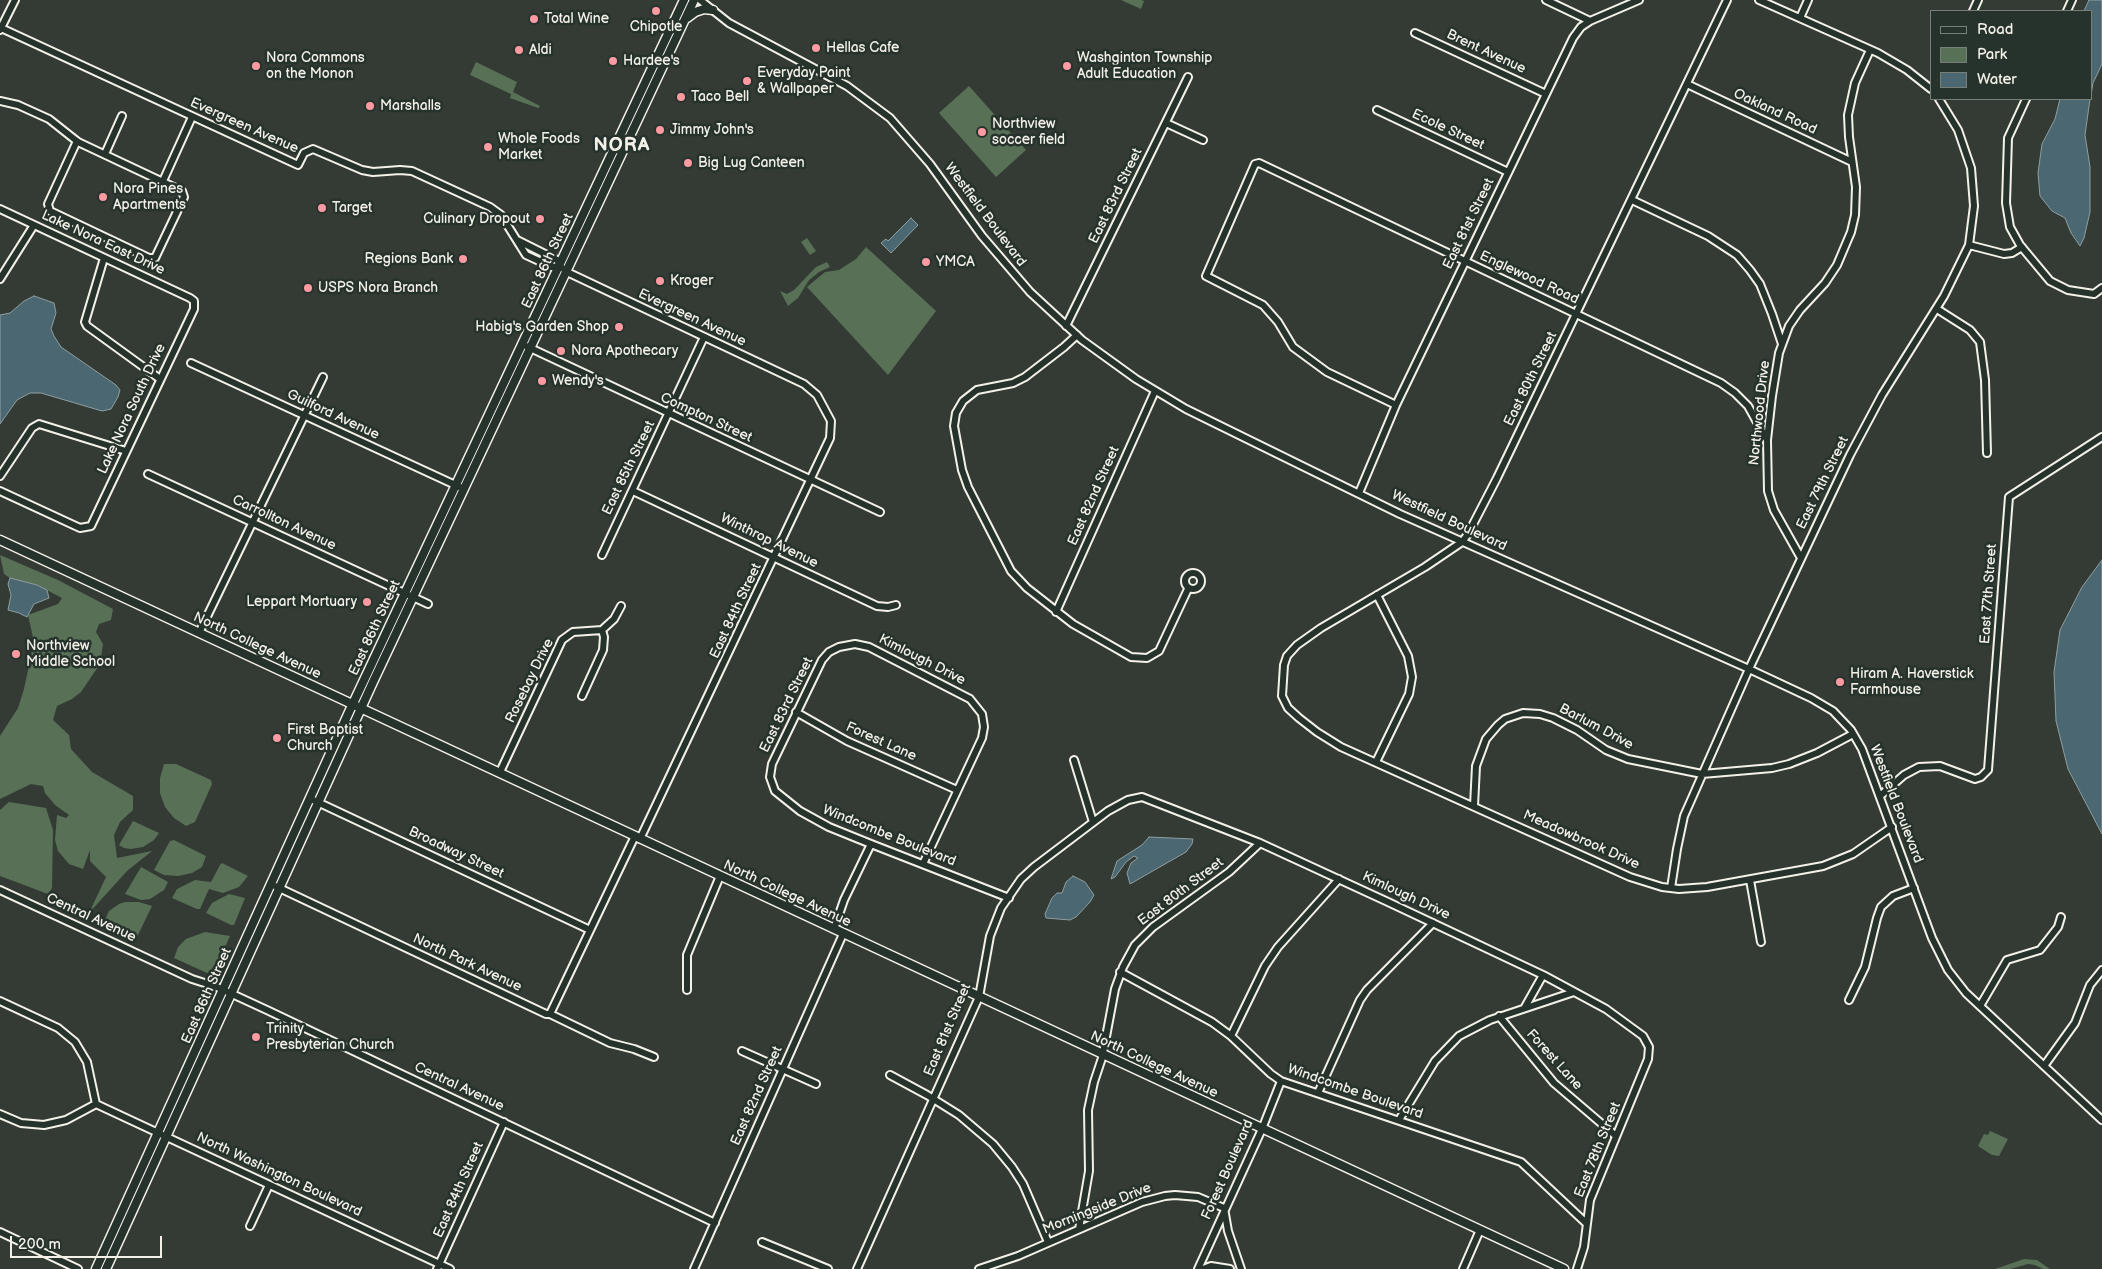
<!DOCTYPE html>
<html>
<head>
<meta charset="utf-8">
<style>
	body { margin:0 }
	#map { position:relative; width:2102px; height:1269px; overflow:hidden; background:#333b34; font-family:"Balsamiq Sans",sans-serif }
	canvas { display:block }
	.legend { position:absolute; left:1930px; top:10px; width:162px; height:90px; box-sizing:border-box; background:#26332d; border:1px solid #787f78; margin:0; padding:6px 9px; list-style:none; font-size:15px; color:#f4f1e8 }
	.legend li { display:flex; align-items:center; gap:10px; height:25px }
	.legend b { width:25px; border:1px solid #787f78 }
	.scale { position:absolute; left:10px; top:1236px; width:152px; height:22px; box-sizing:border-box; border:2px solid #f4f1e8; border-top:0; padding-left:6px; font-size:15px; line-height:18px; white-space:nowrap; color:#f4f1e8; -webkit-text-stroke:4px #26332d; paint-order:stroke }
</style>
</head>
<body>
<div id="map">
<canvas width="2102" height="1269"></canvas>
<ul class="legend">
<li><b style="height:6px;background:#26332d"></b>Road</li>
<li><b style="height:14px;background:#587156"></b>Park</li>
<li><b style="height:14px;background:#4b6872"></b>Water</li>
</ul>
<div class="scale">200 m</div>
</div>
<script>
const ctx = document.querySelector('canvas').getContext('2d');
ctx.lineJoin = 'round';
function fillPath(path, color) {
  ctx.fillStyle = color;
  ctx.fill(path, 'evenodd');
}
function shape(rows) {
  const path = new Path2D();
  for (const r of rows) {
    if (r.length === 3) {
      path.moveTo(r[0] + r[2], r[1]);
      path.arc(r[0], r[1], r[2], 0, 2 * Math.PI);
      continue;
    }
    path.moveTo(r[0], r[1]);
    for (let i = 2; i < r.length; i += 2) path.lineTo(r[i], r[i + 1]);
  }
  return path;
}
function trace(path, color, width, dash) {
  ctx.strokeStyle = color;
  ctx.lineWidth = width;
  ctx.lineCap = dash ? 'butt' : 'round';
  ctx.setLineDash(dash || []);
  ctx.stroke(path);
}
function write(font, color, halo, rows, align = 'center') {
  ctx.font = font + ' "Balsamiq Sans",sans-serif';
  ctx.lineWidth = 5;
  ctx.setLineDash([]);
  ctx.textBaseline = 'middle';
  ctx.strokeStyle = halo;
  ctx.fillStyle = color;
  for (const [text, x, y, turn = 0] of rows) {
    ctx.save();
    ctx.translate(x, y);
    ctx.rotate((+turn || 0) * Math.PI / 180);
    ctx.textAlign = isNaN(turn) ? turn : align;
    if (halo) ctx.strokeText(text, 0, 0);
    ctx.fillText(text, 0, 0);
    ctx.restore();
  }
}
const green = shape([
	[1121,0,1141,0,1144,1,1141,9],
	[476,62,517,82,513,92,540,106,538,108,510,98,511,94,470,75],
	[969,86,1026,150,996,177,939,113],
	[807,238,816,251,810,255,801,242],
	[866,247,936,311,888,375,807,287,825,272,839,270,856,259],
	[827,262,830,267,819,272,809,280,798,298,788,306,780,291,787,294,794,290,816,267],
	[0,555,58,580,113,609,111,620,99,624,96,632,103,644,100,664,81,692,72,699,57,706,53,720,69,735,71,749,92,772,133,796,133,810,120,822,114,835,117,858,152,851,127,871,89,913,106,877,90,861,90,850,83,869,69,864,58,851,55,840,57,815,66,818,69,815,55,805,45,793,43,786,31,784,0,799,0,736,18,708,24,689,34,642,28,615,58,604,62,598,37,585,13,580,4,574],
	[164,764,176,764,211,780,212,784,195,822,186,826,174,818,165,807,160,793,160,778],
	[9,802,46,808,53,830,52,888,48,894,0,876,0,810],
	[133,821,159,833,154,840,143,847,131,849,124,848,119,845],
	[174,840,206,856,202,867,192,873,178,876,164,875,154,870,170,841],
	[222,863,248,876,239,887,223,893,209,889,200,909,197,909,172,898,177,889,195,880,211,882,220,865],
	[141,867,168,882,164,890,150,899,141,900,125,894],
	[229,894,245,898,234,925,231,925,206,913,212,903],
	[125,902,139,902,152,906,136,939,104,922,109,911,119,904],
	[205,932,230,936,214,971,207,973,174,958,178,947,186,939],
	[1990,1131,2008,1139,1999,1156,1992,1155,1978,1146,1984,1134,1988,1135],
	[2024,1259,2037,1260,2050,1269,2043,1269,2035,1265,2028,1264,2010,1269,1995,1269]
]);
const water = shape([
	[2089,0,2102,0,2102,64,2093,83,2091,95,2091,11,2084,11,2089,0],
	[2060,99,2090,99,2085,135,2090,167,2090,212,2084,238,2080,246,2071,233,2065,218,2052,211,2040,196,2038,173,2042,144,2055,119,2060,99],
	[911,218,918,225,891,253,881,243,886,239,888,241,911,218],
	[34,296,54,303,56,313,51,329,54,336,61,347,116,385,120,390,118,397,111,409,102,411,41,393,30,393,17,400,0,424,0,315,10,313,24,301,34,296],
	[2102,560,2102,834,2068,769,2056,721,2054,672,2060,630,2082,587,2102,560],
	[10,578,37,585,47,590,49,598,34,604,27,617,19,613,8,610,11,595,8,584,10,578],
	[1149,837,1193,839,1192,844,1186,852,1130,884,1127,873,1131,863,1138,858,1134,856,1126,862,1115,877,1111,879,1117,861,1142,845,1149,837],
	[1073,876,1085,882,1094,895,1090,902,1076,917,1070,920,1046,918,1045,914,1052,898,1057,893,1062,893,1066,882,1073,876]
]);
const minor = shape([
	[700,0,729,23,847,86,890,118,930,164,982,236,1030,292,1082,340,1136,379,1186,409,1400,514,1749,669,1811,698,1833,711,1851,730,1862,749,1932,938,1948,970,1966,993,2102,1120],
	[1546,0,1590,21],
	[1727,0,1497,478,1468,534,1462,542,1425,567,1321,628,1297,645,1287,656,1284,665,1282,696,1288,708,1299,718,1317,732,1341,747,1630,877,1662,887,1679,889,1707,887,1823,866,1853,854,1892,827],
	[1759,0,1878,53,1907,70,1931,89],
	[1973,11,1978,0],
	[2067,11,2072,0],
	[1800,18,1808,0],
	[1,28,298,165,304,153,313,149,362,170,373,172,400,170,412,171,490,207,501,215,526,255,552,267,560,266],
	[0,30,15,0],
	[1415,33,1546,94],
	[1687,84,1852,162],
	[2026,99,2008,138,2006,203,2010,227,2020,245,2050,281,2068,290,2094,294,2102,288],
	[0,101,18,105,49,119,78,142,182,191,184,197,155,258,149,258,50,211,48,204,77,141],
	[1377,110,1508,172],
	[1166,123,1203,140],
	[105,154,122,116],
	[163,181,192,117],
	[1632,200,1708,236,1737,255,1750,270,1760,284,1772,314,1782,344],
	[0,209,190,298,194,301,194,309,91,526,80,528,0,491],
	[517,240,557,260,560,266,567,272,804,384,817,395,831,421,830,438,640,839],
	[1969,245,2004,254,2012,253,2022,247],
	[104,258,85,322,87,326,160,379],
	[0,279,34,225],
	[1937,309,1970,330,1980,342,1985,380,1987,453],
	[1066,326,1188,77],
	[1077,335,1064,347,1025,377,1013,383,977,390,963,401,956,413,954,426,962,470,968,487,1011,571,1027,588,1073,624,1131,657,1147,658,1159,651,1188,589],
	[526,346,880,512],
	[191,363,464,489],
	[1396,405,1327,372,1293,347,1278,322,1263,305,1206,276,1255,164,1259,163,1721,383,1735,393,1748,406,1767,440],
	[148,474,428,604],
	[0,476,32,428,39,424,126,451],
	[633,491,877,606,888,607,896,605],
	[1359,493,1396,405,1573,38,1581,27,1590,21,1639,0],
	[602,555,704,337],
	[1801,558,1774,510,1768,491,1767,440,1772,396,1779,353,1789,326,1800,310,1825,283,1837,265,1851,232,1855,215,1856,187,1849,137,1848,115,1855,83,1870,50],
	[1193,581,8],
	[1056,612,1155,391],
	[199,633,323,377],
	[582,696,603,650,604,637,602,630],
	[796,712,847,741,957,790],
	[1074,760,1093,822],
	[1376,762,1409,694,1412,677,1408,656,1377,595],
	[500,772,562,640,573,632,602,630,614,619,621,606],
	[1880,796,1904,775,1919,767,1940,766,1975,779,1981,777,1988,770,2009,497,2102,437],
	[311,799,590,930],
	[1474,806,1476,766,1486,739,1498,725,1505,719,1523,713,1540,714,1553,718,1577,730,1606,750,1628,759,1702,774,1772,768,1789,764,1817,753,1853,734],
	[923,864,982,738,984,727,982,714,970,699,869,647,855,644,839,647,829,652,822,660,772,764,770,777,775,791,800,811,829,827,871,844,1009,898],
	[1750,880,1761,942],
	[275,886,546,1014,550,1014,610,1043,634,1049,654,1057],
	[1671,888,1677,849,1684,816,1749,669,1850,455,1882,395,1944,296,1969,245,1974,206,1971,168,1958,130,1939,99],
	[0,890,192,979,217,987,269,1011,715,1223],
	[834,929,844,900,871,844],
	[1120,972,1212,1022,1231,1036,1271,1074,1281,1081,1521,1162,1586,1223],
	[687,990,687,955,720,876],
	[1849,1000,1865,967,1877,918,1881,907,1893,896,1914,888],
	[0,1001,58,1028,75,1042,87,1062,96,1104],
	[1980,1006,2007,960,2040,950,2058,927,2061,917],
	[1525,1007,1543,975],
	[550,1014,635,836],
	[1499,1016,1554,1083,1616,1136],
	[1231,1036,1265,966,1278,947,1339,879],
	[742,1051,816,1084],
	[2044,1066,2075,1023,2090,985,2102,970],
	[890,1075,927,1095,959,1115,993,1144,1012,1167,1023,1184,1048,1242],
	[1318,1093,1360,1000,1367,990,1433,923],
	[96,1104,450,1269],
	[0,1114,21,1123,44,1125,66,1120,96,1104],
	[1399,1120,1435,1061,1459,1036,1490,1020,1574,992],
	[250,1226,269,1185],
	[1079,1229,1089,1171,1088,1110,1094,1082,1102,1058,1115,989,1123,967,1135,945,1153,927,1229,872,1260,843],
	[0,1232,78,1269],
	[762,1242,828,1269],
	[437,1269,504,1122],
	[694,1269,843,934],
	[857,1269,979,997,990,936,1001,908,1021,879,1034,867,1108,811,1128,800,1142,797,1260,843,1388,902,1543,975,1606,1009,1643,1036,1649,1047,1648,1059,1590,1200,1584,1247,1577,1269],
	[979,1269,1018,1256,1142,1202,1165,1196,1175,1195,1198,1197,1224,1208,1228,1231,1241,1269],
	[1198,1269,1262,1129,1281,1081],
	[1203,1269,1211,1266,1230,1269],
	[1463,1269,1480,1230]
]);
const major = shape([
	[687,18,695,12,704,9,713,10],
	[0,540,1564,1269],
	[96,1269,349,712,684,0],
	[106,1269,373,682,694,0]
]);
const markers = [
	[656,11,5,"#ff9aa2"],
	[534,19,5,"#ff9aa2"],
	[816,48,5,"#ff9aa2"],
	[519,50,5,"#ff9aa2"],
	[613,61,5,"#ff9aa2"],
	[256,66,5,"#ff9aa2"],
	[1067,66,5,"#ff9aa2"],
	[747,81,5,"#ff9aa2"],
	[681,97,5,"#ff9aa2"],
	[370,106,5,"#ff9aa2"],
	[660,130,5,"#ff9aa2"],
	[982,132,5,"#ff9aa2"],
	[488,147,5,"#ff9aa2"],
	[688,163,5,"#ff9aa2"],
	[103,197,5,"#ff9aa2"],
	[322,208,5,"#ff9aa2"],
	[540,219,5,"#ff9aa2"],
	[463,259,5,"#ff9aa2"],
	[926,262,5,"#ff9aa2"],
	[660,281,5,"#ff9aa2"],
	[308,288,5,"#ff9aa2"],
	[619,327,5,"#ff9aa2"],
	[561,351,5,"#ff9aa2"],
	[542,381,5,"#ff9aa2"],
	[367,602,5,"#ff9aa2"],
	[16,654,5,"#ff9aa2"],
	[1840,682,5,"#ff9aa2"],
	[277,738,5,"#ff9aa2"],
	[256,1037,5,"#ff9aa2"]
];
const poiNames = [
	["Total Wine",544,19],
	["Chipotle",656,27,"center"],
	["Hellas Cafe",826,48],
	["Aldi",529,50],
	["Nora Commons",266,58],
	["on the Monon",266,74],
	["Washginton Township",1077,58],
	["Adult Education",1077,74],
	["Hardee's",623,61],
	["Everyday Paint",757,73],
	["& Wallpaper",757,89],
	["Taco Bell",691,97],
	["Marshalls",380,106],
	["Northview",992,124],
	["soccer field",992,140],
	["Jimmy John's",670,130],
	["Whole Foods",498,139],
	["Market",498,155],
	["Big Lug Canteen",698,163],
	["Nora Pines",113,189],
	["Apartments",113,205],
	["Target",332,208],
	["Culinary Dropout",530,219,"right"],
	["Regions Bank",453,259,"right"],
	["YMCA",936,262],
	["Kroger",670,281],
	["USPS Nora Branch",318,288],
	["Habig's Garden Shop",609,327,"right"],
	["Nora Apothecary",571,351],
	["Wendy's",552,381],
	["Leppart Mortuary",357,602,"right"],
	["Northview",26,646],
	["Middle School",26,662],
	["Hiram A. Haverstick",1850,674],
	["Farmhouse",1850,690],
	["First Baptist",287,730],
	["Church",287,746],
	["Trinity",266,1029],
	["Presbyterian Church",266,1045]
];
const streetNames = [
	["Brent Avenue",1486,52,25],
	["Oakland Road",1775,112,25],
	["Evergreen Avenue",244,126,24],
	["Ecole Street",1448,130,25],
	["East 83rd Street",1116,196,-64],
	["Westfield Boulevard",985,215,53],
	["East 81st Street",1469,224,-64],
	["Lake Nora East Drive",103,243,25],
	["East 86th Street",548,261,-65],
	["Englewood Road",1529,278,25],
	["Evergreen Avenue",692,318,25],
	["East 80th Street",1531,379,-64],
	["Lake Nora South Drive",132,409,-65],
	["Northwood Drive",1760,413,-84],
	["Guilford Avenue",333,415,25],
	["Compton Street",706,418,25],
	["East 85th Street",629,468,-64],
	["East 79th Street",1823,483,-64],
	["East 82nd Street",1094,496,-66],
	["Westfield Boulevard",1449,521,25],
	["Carrollton Avenue",284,523,25],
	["Winthrop Avenue",769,541,26],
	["East 77th Street",1989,594,-86],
	["East 84th Street",736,611,-65],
	["East 86th Street",375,628,-65],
	["North College Avenue",257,646,25],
	["Kimlough Drive",922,660,27],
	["Rosebay Drive",530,681,-64],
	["East 83rd Street",787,705,-64],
	["Barlum Drive",1596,727,28],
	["Forest Lane",881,742,24],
	["Westfield Boulevard",1896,804,69],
	["Windcombe Boulevard",889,836,22],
	["Meadowbrook Drive",1581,840,24],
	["Broadway Street",456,853,25],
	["East 80th Street",1181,892,-37],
	["North College Avenue",787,894,25],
	["Kimlough Drive",1406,896,25],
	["Central Avenue",91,918,25],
	["North Park Avenue",467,963,25],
	["East 86th Street",207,996,-66],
	["East 81st Street",948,1030,-67],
	["Forest Lane",1554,1060,48],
	["North College Avenue",1154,1065,25],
	["Central Avenue",459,1087,25],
	["Windcombe Boulevard",1355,1092,19],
	["East 82nd Street",757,1096,-66],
	["East 78th Street",1598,1150,-68],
	["Forest Boulevard",1228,1170,-66],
	["North Washington Boulevard",279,1175,25],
	["East 84th Street",459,1190,-66],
	["Morningside Drive",1097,1209,-22]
];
const districtNames = [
	["NORA",622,146]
];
fillPath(green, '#587156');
fillPath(water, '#4b6872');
trace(water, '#8f9fa1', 1);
trace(minor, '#f4f1e8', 10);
trace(major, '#f4f1e8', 11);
trace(minor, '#26332d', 6);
trace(major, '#26332d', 8);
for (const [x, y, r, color] of markers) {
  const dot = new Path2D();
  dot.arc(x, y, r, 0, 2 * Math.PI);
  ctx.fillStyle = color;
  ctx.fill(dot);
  trace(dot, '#26332d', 2);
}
write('14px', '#f4f1e8', '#26332d', poiNames, 'left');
write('14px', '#f4f1e8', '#26332d', streetNames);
ctx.letterSpacing = '1px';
write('bold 19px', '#f4f1e8', '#26332d', districtNames);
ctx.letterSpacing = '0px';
</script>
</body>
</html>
